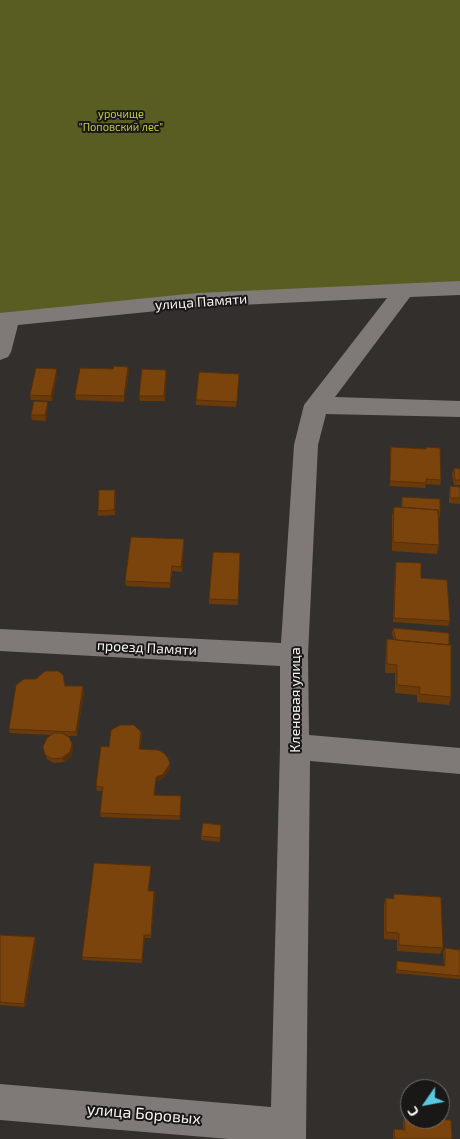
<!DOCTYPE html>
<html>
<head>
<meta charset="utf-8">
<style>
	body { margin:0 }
	#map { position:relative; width:460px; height:1139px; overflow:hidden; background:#332f2d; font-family:"Exo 2",sans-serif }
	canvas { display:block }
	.north { position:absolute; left:400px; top:1079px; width:50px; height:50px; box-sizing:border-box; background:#1a1816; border:1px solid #72706e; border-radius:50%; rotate:237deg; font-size:14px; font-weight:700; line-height:20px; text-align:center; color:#f7f4f2 }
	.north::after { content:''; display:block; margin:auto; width:18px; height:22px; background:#58c9e3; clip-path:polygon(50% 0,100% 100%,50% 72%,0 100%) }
</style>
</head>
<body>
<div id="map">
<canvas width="460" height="1139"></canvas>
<div class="north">С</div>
</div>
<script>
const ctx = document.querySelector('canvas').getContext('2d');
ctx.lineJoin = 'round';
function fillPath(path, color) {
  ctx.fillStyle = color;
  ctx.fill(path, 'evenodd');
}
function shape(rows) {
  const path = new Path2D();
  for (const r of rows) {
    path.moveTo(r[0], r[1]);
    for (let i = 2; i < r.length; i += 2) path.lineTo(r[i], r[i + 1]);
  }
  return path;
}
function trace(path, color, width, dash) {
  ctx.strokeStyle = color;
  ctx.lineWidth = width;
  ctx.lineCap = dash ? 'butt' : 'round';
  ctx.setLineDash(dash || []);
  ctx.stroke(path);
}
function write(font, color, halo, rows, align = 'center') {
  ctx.font = font + ' "Exo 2",sans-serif';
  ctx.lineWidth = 4;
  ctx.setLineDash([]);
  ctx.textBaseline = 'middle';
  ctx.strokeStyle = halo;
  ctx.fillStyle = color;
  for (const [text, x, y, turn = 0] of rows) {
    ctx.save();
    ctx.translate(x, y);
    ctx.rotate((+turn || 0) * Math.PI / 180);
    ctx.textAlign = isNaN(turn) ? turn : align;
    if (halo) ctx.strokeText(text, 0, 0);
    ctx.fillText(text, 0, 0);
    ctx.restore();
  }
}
const green = shape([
	[0,0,460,0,460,281,411,287,0,319]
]);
const minor = shape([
	[460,281,460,295,410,297,335,397,460,401,460,417,326,414,318,445,308,655,309,735,460,748,460,774,310,761,306,1139,229,1139,0,1120,0,1084,271,1107,280,747,280,666,0,651,0,629,281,643,294,445,304,405,387,298,197,307,18,325,11,352,8,357,0,360,0,313,197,293,460,281]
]);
const wall = shape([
	[128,367,129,372,124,402,76,400,75,395,113,369],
	[166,370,165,401,140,401,139,396],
	[57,374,52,401,31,400,30,395],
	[239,374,236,407,196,405,196,400],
	[48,407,46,421,32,420,31,415],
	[391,447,425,449,426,447,441,480,440,485,426,484,425,488,390,486,390,452],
	[454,468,460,469,460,485,454,485,452,474],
	[450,486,460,487,460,504,449,503,449,492],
	[116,495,115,515,98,516,98,511],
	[402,497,440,514,439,519,439,545,437,554,392,551,392,516,394,507,401,507],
	[184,544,182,572,172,571,170,588,126,586,125,581],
	[240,553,238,605,209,604,209,599],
	[396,562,421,578,450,621,448,626,393,622,395,566],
	[393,628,451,697,449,705,417,702,417,695,395,693,395,673,385,673,386,648,387,639,394,640,392,633],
	[65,686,83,686,84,691,77,736,67,736,72,744,73,748,71,757,64,762,54,763,47,759,43,747,51,735,10,733,9,729],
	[141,732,142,736,140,749,170,768,167,774,162,779,156,781,155,795,181,796,180,820,101,817,100,813,103,791,97,791,96,786],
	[221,825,220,842,201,840,201,836],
	[151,869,149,891,154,891,155,895,151,938,145,938,142,963,83,960,82,957],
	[394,894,443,948,440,954,397,951,397,940,384,939,384,904,386,898,393,898],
	[0,935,35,937,36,940,25,1007,0,1005],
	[445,948,460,950,460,979,396,973,396,965,397,961,444,966,443,951],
	[404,1118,452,1139,393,1139,393,1132,394,1129,403,1130,403,1120]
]);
const shadedWall = shape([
	[128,367,129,372,124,402,124,396],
	[57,369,57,374,52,401,51,396],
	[166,370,167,375,165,401,164,396],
	[48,402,48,407,46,421,45,415],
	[115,490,116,495,115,515,114,510],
	[184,539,184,544,182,572,181,567],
	[172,566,172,571,170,588,170,583],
	[83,686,84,691,77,736,76,732],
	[141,732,142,736,140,753,139,749],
	[72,744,73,748,71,757,64,762,62,758],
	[170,764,170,768,167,774,162,779,156,781,155,799,154,795,156,777],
	[151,866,151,869,149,895,148,891],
	[154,891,155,895,151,938,151,935],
	[144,935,145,938,142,963,142,960],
	[35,937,36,940,25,1007,24,1004]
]);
const building = shape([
	[114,366,128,367,124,396,75,395,80,368,113,369,114,366],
	[36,368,57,369,51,396,30,395,36,368],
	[142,369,166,370,164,396,139,396,142,369],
	[199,372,239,374,237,402,196,400,199,372],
	[34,401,48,402,45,415,31,415,34,401],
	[391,447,426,449,426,447,440,448,441,480,426,479,426,483,390,481,391,447],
	[454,468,460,469,460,480,455,480,454,468],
	[450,486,460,487,460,498,450,498,450,486],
	[99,490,115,490,114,510,98,511,99,490],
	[402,497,440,499,440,514,438,514,438,510,402,507,402,497],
	[394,507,438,510,439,545,393,542,394,507],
	[131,537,184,539,181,567,172,566,170,583,125,581,131,537],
	[213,552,240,553,238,600,209,599,213,552],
	[396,562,421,563,421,578,447,580,450,621,394,618,396,562],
	[393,628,449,633,449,645,396,640,393,628],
	[387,639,451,645,451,697,419,694,420,687,397,685,397,665,387,664,387,639],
	[45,671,58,671,63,675,65,686,83,686,76,732,9,729,16,685,24,679,36,679,45,671],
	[120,725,134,725,141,732,139,749,158,750,164,753,168,758,170,764,166,770,162,775,156,777,154,795,181,796,180,816,100,813,103,787,96,786,101,746,109,747,111,730,120,725],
	[54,733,62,733,69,737,72,744,70,752,62,758,53,759,45,755,43,747,47,738,54,733],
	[203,823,221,825,220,838,201,836,203,823],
	[94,863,151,866,148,891,154,891,151,935,144,935,142,960,82,957,94,863],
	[394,894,441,897,443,948,399,945,399,933,386,932,386,898,394,899,394,894],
	[0,935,35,937,24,1004,0,1002,0,935],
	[445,948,460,950,460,976,397,970,397,961,445,966,445,948],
	[404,1118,410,1118,410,1119,451,1120,452,1139,395,1139,394,1129,405,1130,404,1118]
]);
const farParknames = [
	["урочище",121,114],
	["\"Поповский лес\"",121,127]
];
const streetNames = [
	["улица Памяти",201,302,-4],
	["проезд Памяти",147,648,3],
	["Кленовая улица",295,700,-90]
];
const nearStreetnames = [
	["улица Боровых",144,1114,5]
];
fillPath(green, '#5a5d22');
fillPath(minor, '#7f7a77');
fillPath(wall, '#6b3a0b');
fillPath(shadedWall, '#573009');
fillPath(building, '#7c440d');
trace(building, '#573009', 1);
write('11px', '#c4c941', '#1a1816', farParknames);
write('14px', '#f7f4f2', '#1a1816', streetNames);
write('16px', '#f7f4f2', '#1a1816', nearStreetnames);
</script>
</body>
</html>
